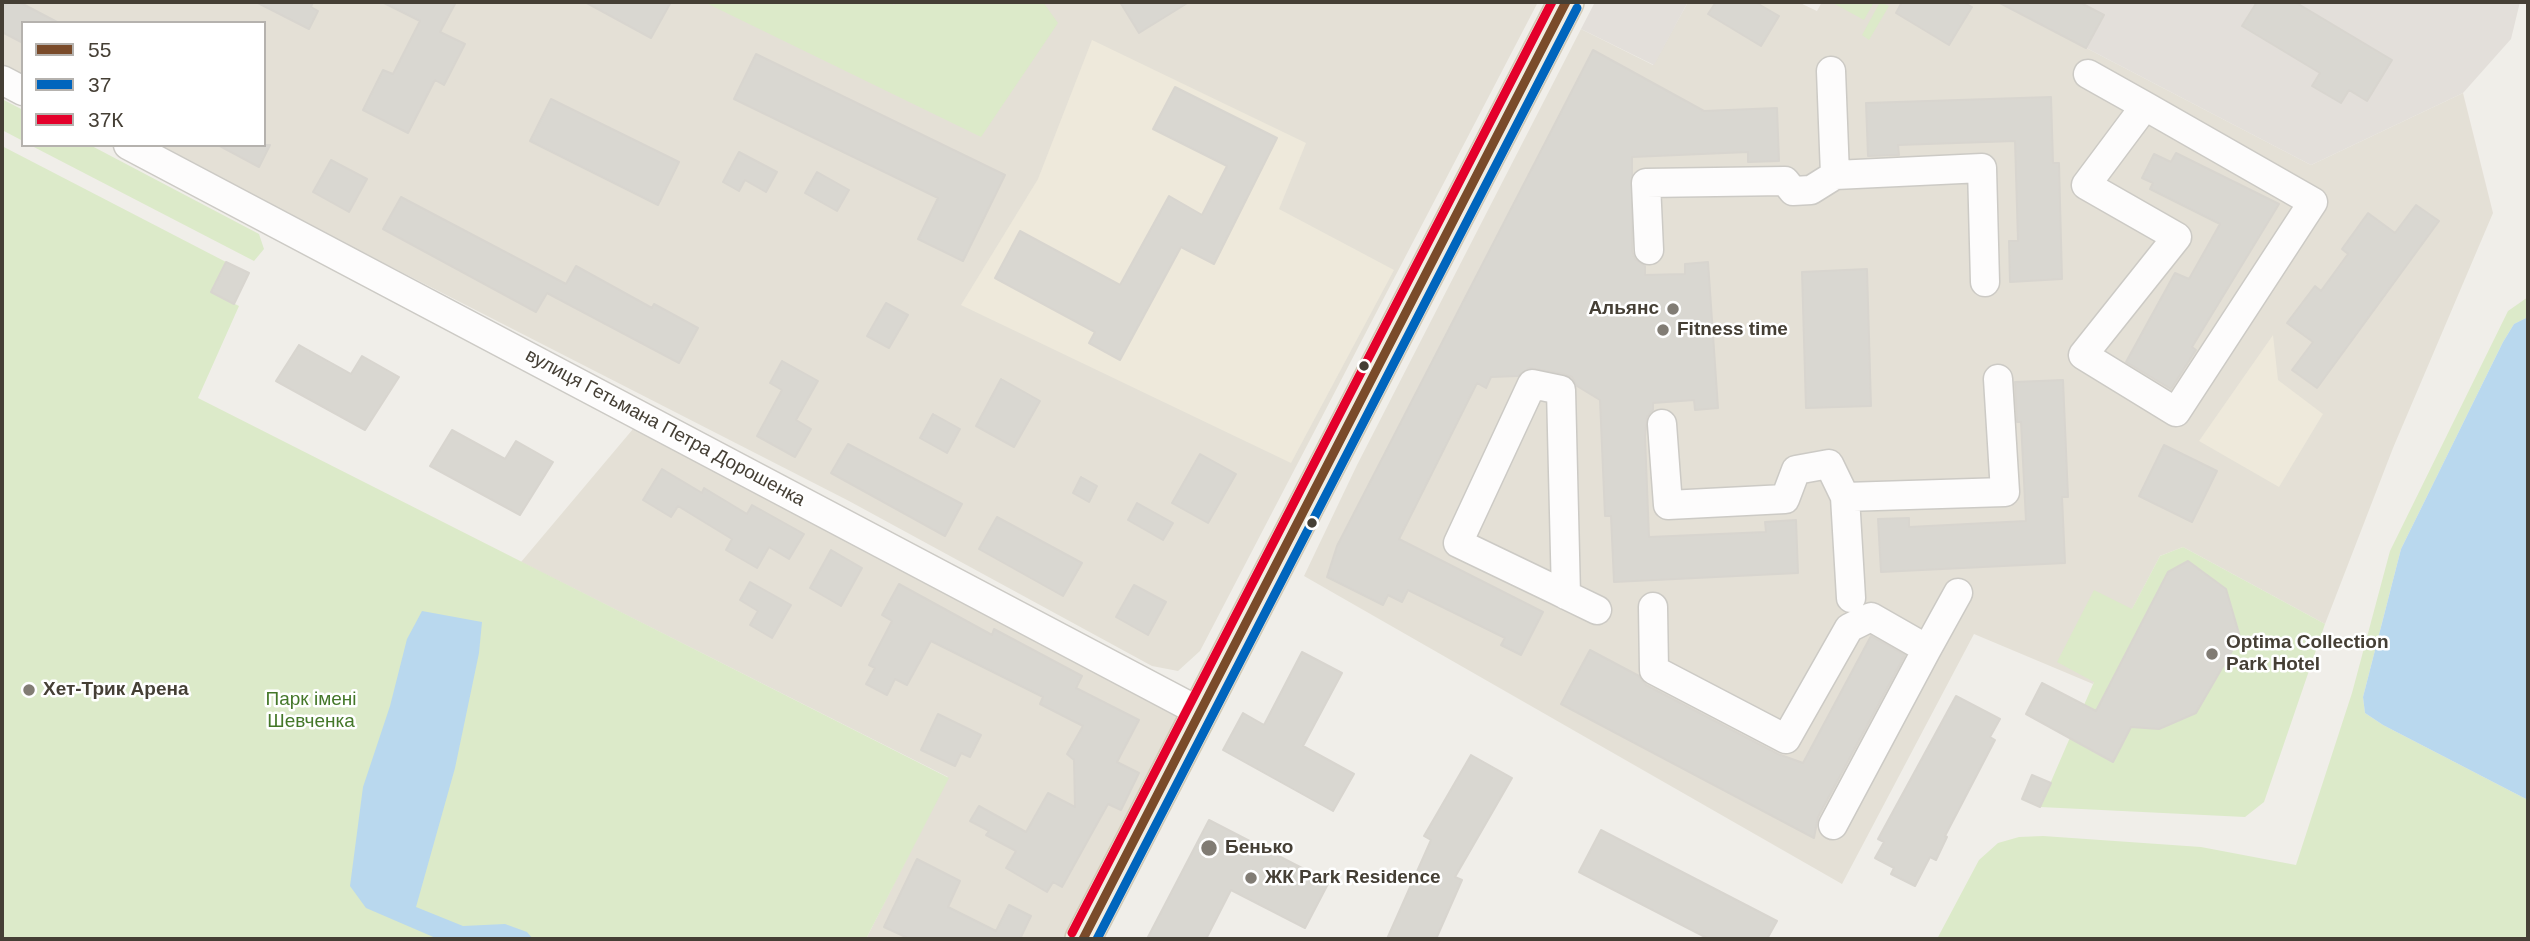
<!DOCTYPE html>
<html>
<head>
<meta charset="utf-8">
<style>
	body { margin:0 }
	#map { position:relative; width:2530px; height:941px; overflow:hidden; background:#f0eee9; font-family:Helvetica,sans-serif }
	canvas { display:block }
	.frame { position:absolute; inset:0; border:4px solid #453f35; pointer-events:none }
	.legend { position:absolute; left:21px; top:21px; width:245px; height:126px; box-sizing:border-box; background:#fff; border:2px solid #b5b2ae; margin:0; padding:9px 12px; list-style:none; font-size:21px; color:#453f35 }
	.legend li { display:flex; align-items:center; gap:14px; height:35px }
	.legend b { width:35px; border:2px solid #b5b2ae }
</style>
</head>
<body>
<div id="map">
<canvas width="2530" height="941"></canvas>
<div class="frame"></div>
<ul class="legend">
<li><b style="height:9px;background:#7a4b2a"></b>55</li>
<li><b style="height:9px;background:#0065bd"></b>37</li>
<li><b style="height:9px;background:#e4002b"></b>37К</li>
</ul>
</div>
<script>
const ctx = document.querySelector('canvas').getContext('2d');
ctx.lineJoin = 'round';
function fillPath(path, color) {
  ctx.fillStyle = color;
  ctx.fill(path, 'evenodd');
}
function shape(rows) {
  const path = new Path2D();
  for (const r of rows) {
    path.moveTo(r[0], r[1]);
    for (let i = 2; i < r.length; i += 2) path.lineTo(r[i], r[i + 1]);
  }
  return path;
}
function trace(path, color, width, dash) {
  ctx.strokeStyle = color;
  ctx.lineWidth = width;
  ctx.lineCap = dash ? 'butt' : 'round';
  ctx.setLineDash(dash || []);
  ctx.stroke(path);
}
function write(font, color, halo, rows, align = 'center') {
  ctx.font = font + ' Helvetica,sans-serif';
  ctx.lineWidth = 5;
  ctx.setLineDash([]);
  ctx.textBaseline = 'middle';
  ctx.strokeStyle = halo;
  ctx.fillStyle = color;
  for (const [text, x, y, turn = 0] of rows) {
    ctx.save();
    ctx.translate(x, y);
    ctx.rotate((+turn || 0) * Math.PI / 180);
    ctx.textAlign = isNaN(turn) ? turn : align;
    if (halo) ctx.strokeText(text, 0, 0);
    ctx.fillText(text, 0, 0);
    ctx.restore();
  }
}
const residential = shape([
	[2,2,1538,2,1200,651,1178,671,1152,666,849,501,153,145,264,145,264,23,23,23,23,79,2,68],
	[1688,2,1798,2,1817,11,1822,2,1998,2,2311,165,2463,93,2493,213,2393,448,2325,624,2183,547,2160,556,2093,684,1974,634,1842,884,1304,576,1357,465,1581,29,1653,65],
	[633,429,1181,717,1067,939,866,939,948,777,521,562]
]);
const industrial = shape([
	[1595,2,1688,2,1654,65,1581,29],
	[1998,2,2520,2,2511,39,2463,93,2311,165]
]);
const education = shape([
	[1092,40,1306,143,1279,209,1394,270,1291,463,961,305,1038,179],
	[2273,335,2278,380,2323,414,2279,487,2199,441]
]);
const green = shape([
	[704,2,887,2,894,5,899,2,1043,2,1058,23,981,137],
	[1831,2,1874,2,1864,20],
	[1880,2,1889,6,1869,40,1862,35],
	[2,99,23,110,23,141,2,130],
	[30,145,90,145,259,234,264,249,254,261],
	[2,146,226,262,211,292,239,306,198,398,949,778,866,939,2,939],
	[2528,297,2528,317,2514,324,2503,342,2401,549,2363,697,2365,713,2383,725,2528,800,2528,939,1937,939,1979,860,1998,843,2019,837,2043,836,2201,847,2296,865,2352,693,2390,551,2508,311],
	[2183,547,2325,624,2264,802,2245,817,2040,807,2094,682,2057,662,2094,590,2132,609,2160,556]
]);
const water = shape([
	[2528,317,2528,800,2383,725,2365,713,2363,697,2401,549,2503,342,2514,324],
	[422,611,482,622,479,653,455,768,416,907,463,926,505,924,527,932,533,939,438,939,366,908,350,886,363,787,390,706,407,639]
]);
const building = shape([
	[2,2,19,2,59,23,23,23,23,43,2,32,2,2],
	[256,2,313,2,311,7,318,11,309,29,256,2],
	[382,2,456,2,440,32,465,44,444,85,435,80,408,133,363,110,383,70,393,74,420,21,382,2],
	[585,2,671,2,651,38,585,2],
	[1120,2,1189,2,1139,33,1120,2],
	[1716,2,1755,2,1779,16,1761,46,1708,14,1716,2],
	[1902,2,1963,2,1972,7,1949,45,1896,13,1902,2],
	[1998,2,2079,2,2104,15,2086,48,1998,2],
	[2257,2,2295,2,2392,60,2367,101,2349,90,2341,103,2312,86,2320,73,2242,26,2257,2],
	[1593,50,1704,111,1777,108,1779,161,1748,162,1748,152,1632,157,1632,251,1635,259,1645,266,1645,275,1685,274,1685,264,1708,262,1718,408,1695,410,1694,400,1653,403,1653,410,1647,417,1645,437,1649,537,1766,532,1765,522,1796,520,1798,573,1614,582,1611,516,1605,516,1600,400,1577,386,1572,377,1564,374,1529,368,1518,376,1491,377,1486,388,1477,383,1399,539,1543,612,1521,655,1501,645,1505,638,1408,590,1402,602,1388,595,1383,605,1327,577,1337,546,1593,50],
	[756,54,1005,175,963,261,918,239,938,198,734,99,756,54],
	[1175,87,1277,138,1214,264,1181,247,1120,360,1089,343,1095,332,995,278,1020,231,1120,285,1169,196,1202,215,1227,166,1153,129,1175,87],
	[2051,97,2053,163,2059,163,2062,279,2010,282,2009,241,2018,241,2015,141,1898,145,1899,155,1868,156,1866,103,2051,97],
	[551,99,679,162,658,205,530,141,551,99],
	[218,145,270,145,259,167,218,145],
	[739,152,777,172,766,192,745,180,739,191,723,182,739,152],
	[2176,153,2279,204,2192,347,2196,350,2171,389,2126,362,2175,273,2189,279,2220,224,2150,189,2153,183,2142,178,2154,154,2171,162,2176,153],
	[331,160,367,179,349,212,313,192,331,160],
	[817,172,849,190,837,211,805,193,817,172],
	[401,197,566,284,576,266,652,308,654,304,698,328,679,363,547,293,536,312,383,229,401,197],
	[2416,205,2439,221,2317,388,2292,370,2313,342,2287,323,2315,286,2321,291,2348,254,2342,249,2368,213,2395,233,2416,205],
	[226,262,249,273,234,304,211,292,226,262],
	[1867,269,1871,406,1806,408,1802,272,1867,269],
	[886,303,908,315,889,348,867,336,886,303],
	[299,345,351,374,362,356,399,377,365,430,276,381,299,345],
	[782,361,818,381,796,420,811,429,795,457,757,436,782,390,770,383,782,361],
	[1001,379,1040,401,1014,447,976,426,1001,379],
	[2063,380,2068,497,2062,497,2065,563,1881,572,1878,519,1909,518,1909,527,2026,521,2021,422,2017,422,2015,382,2063,380],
	[933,414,960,429,947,453,920,438,933,414],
	[452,430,505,459,516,441,553,462,520,515,430,466,452,430],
	[848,444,962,504,945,536,831,473,848,444],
	[2164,445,2217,471,2192,522,2139,496,2164,445],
	[1200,454,1236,474,1208,523,1172,503,1200,454],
	[662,469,702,493,704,488,747,514,752,505,804,534,789,559,769,547,757,568,726,550,732,539,678,506,671,517,643,500,662,469],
	[1081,477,1097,486,1089,502,1073,493,1081,477],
	[1137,503,1173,523,1163,540,1128,520,1137,503],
	[997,517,1082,563,1063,596,979,549,997,517],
	[831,550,862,568,841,606,810,588,831,550],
	[2188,561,2226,589,2240,637,2196,713,2159,729,2131,727,2113,762,2026,714,2042,683,2096,711,2168,572,2188,561],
	[750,582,791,605,772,638,750,625,758,611,740,600,750,582],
	[899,584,992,635,994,629,1082,676,1076,688,1139,720,1117,762,1139,773,1121,810,1108,804,1062,887,1053,882,1047,892,1006,868,1016,851,986,835,989,831,970,821,979,806,1026,832,1048,793,1075,807,1074,760,1067,754,1083,726,1040,704,1043,697,931,641,907,685,895,679,887,695,866,684,875,668,869,665,892,621,882,615,899,584],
	[1134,585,1166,602,1148,635,1116,617,1134,585],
	[1871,636,1905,655,1818,817,1814,838,1561,704,1590,650,1639,676,1646,685,1778,754,1803,763,1871,636],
	[1302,652,1342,673,1303,746,1354,774,1333,811,1223,750,1243,713,1264,725,1302,652],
	[1956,696,2000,719,1990,737,1995,740,1945,836,1947,837,1936,860,1930,857,1915,886,1891,874,1894,868,1875,858,1884,842,1878,839,1956,696],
	[938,714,981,735,970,757,961,753,955,766,921,750,938,714],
	[1471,755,1512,778,1455,877,1462,880,1436,939,1387,939,1431,840,1424,836,1471,755],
	[2032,775,2051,783,2040,807,2022,799,2032,775],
	[1209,820,1329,882,1305,928,1231,890,1206,939,1147,939,1209,820],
	[1601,830,1777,921,1767,939,1709,939,1579,872,1601,830],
	[917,859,960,881,948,907,996,931,1009,905,1031,916,1020,939,910,939,884,927,917,859]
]);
const minor = shape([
	[1831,71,1835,175,1982,168,1985,282],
	[2088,74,2145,106,2313,202,2176,412,2083,355,2177,237,2086,185,2145,106],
	[2,80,23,91],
	[128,145,1200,712],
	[1649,250,1646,183,1785,181,1793,191,1811,190,1835,175],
	[1662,424,1668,505,1785,499,1796,470,1829,464,1845,497],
	[1566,595,1561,390,1532,384,1458,543,1558,591,1566,595,1597,610],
	[1851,598,1845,497,2005,492,1998,379],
	[1653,607,1654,670,1786,739,1849,628,1871,617,1927,649,1958,593],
	[1833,825,1927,649]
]);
const major = shape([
	[1083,939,1566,2]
]);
const bus1 = shape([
	[1083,939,1566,2]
]);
const bus2 = shape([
	[1097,939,1577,8]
]);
const bus3 = shape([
	[1072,933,1552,2]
]);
const markers = [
	[1673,309,7,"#817c74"],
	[1663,330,7,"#817c74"],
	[1364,366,6,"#453f35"],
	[1312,523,6,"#453f35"],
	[2212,654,7,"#817c74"],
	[29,690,7,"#817c74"],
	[1209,848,9,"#817c74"],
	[1251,878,7,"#817c74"]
];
const poiNames = [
	["Альянс",1659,309,"right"],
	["Fitness time",1677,330],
	["Optima Collection",2226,643],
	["Park Hotel",2226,665],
	["Хет-Трик Арена",43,690],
	["Бенько",1225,848],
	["ЖК Park Residence",1265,878]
];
const streetNames = [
	["вулиця Гетьмана Петра Дорошенка",665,428,28]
];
const parkNames = [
	["Парк імені",311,700],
	["Шевченка",311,722]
];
fillPath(residential, '#e4e0d6');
fillPath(industrial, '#e3dfda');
fillPath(education, '#eee9db');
fillPath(green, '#dceac9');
fillPath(water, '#b9d8ee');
fillPath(building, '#d9d7d1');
trace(building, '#d8d5cf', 2);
trace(minor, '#cccac5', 31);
trace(major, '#d2cab6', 38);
trace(minor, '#fdfcfc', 28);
trace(major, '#f1ede3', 35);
trace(bus1, '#7a4b2a', 9);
trace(bus2, '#0065bd', 9);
trace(bus3, '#e4002b', 9);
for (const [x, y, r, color] of markers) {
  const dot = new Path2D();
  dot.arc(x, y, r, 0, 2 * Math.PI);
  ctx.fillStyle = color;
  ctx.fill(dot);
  trace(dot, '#fff', 2.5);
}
write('bold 19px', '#453f35', '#fff', poiNames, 'left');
write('19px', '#453f35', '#fff', streetNames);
write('19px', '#447729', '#fff', parkNames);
</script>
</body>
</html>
